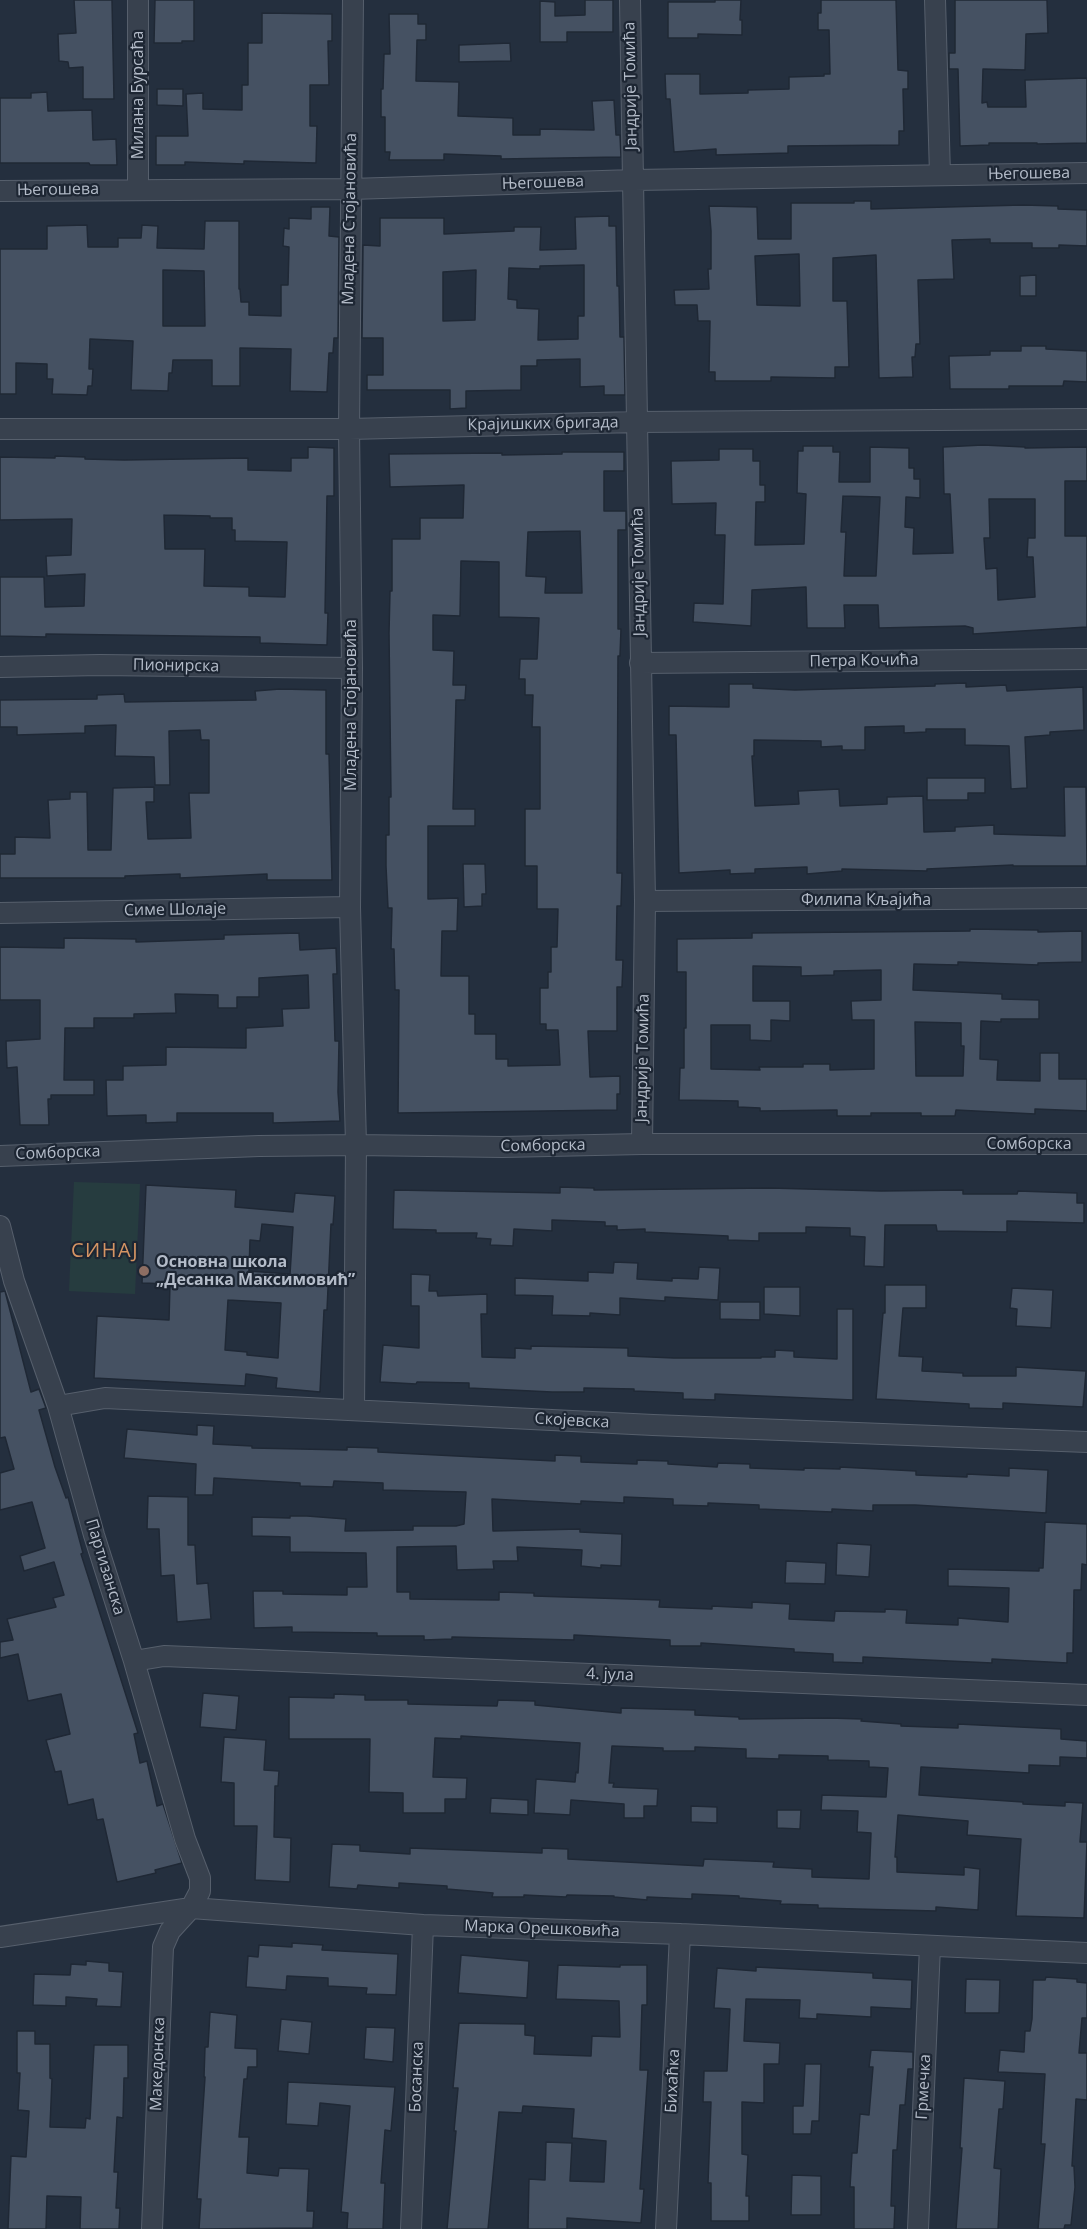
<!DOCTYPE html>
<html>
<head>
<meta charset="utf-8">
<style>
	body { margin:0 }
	canvas { display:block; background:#242f3e }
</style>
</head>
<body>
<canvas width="1087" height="2229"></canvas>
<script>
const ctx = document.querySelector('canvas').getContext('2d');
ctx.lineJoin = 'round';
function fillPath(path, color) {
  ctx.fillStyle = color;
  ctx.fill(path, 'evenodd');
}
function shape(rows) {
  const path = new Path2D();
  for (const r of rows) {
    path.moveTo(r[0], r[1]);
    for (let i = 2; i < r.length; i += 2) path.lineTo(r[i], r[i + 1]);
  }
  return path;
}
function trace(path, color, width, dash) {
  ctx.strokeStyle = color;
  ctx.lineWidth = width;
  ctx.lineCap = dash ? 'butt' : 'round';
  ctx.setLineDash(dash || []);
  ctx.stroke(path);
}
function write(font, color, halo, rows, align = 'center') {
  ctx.font = font + ' "Open Sans",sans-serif';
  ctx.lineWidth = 4.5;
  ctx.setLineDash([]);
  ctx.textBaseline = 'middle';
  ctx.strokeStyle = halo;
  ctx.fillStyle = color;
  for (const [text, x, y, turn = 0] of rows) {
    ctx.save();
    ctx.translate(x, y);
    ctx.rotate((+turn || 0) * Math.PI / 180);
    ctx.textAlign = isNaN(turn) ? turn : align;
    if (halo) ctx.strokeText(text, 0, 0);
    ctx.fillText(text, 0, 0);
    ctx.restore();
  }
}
const green = shape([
	[74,1182,140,1184,135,1294,69,1291]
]);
const building = shape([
	[74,0,112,0,114,99,83,99,83,67,69,68,68,62,59,61,58,34,76,33,74,0],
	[155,0,194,0,194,41,182,41,182,43,154,43,155,0],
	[585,0,613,0,613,32,567,32,567,42,540,42,540,1,555,2,555,16,585,15,585,0],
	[715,0,741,0,740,20,742,20,742,35,698,34,698,38,668,38,668,2,715,2,715,0],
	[821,0,896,0,898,70,908,71,908,89,903,89,904,131,899,131,899,145,788,146,788,153,716,155,716,149,674,152,670,99,666,99,665,74,700,74,700,94,748,93,748,90,789,89,789,77,824,76,824,74,830,74,829,30,818,30,818,13,821,13,821,0],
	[955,0,1047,0,1048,33,1026,34,1025,70,983,69,982,103,987,102,988,107,1026,107,1025,80,1087,78,1087,143,1037,144,1037,143,989,143,989,145,960,146,958,69,949,69,949,53,955,53,955,0],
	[262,13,332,14,332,41,328,41,329,85,310,85,310,126,317,126,316,163,244,161,244,164,185,162,185,165,156,165,156,136,188,136,186,94,203,93,203,109,242,110,242,85,248,85,248,43,262,43,262,13],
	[389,14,418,14,418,24,426,24,426,40,417,40,416,81,459,82,458,116,513,118,513,135,540,135,540,129,594,130,592,101,614,100,616,135,620,135,621,157,501,159,501,156,444,154,444,160,389,160,390,152,385,152,385,117,381,117,381,89,383,89,384,54,390,54,389,14],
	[510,43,511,61,459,62,459,45,510,43],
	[157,89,183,89,183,106,157,105,157,89],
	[47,92,48,111,92,110,93,140,116,139,117,165,90,165,89,163,0,163,0,98,31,98,31,93,47,92],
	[854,201,871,201,871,209,1023,205,1058,206,1058,209,1087,210,1087,246,1059,245,1059,248,1032,248,1032,243,990,243,990,239,952,240,954,279,918,280,920,344,916,344,915,357,912,357,913,377,879,378,876,255,833,258,833,301,847,301,849,367,835,367,835,378,771,377,771,381,715,381,715,372,709,372,710,321,698,321,697,305,675,305,674,290,709,289,708,269,711,269,711,231,709,206,757,207,758,239,791,239,791,203,854,203,854,201],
	[799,254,800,306,757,305,755,256,799,254],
	[311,207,330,207,329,236,339,237,338,338,334,338,333,353,329,353,327,392,290,391,291,349,240,348,240,386,212,386,212,360,173,360,172,373,169,373,168,391,131,390,133,341,90,339,89,369,93,369,92,386,88,386,87,395,52,394,53,379,47,379,47,364,16,363,16,394,0,394,0,249,47,249,47,226,87,225,88,247,118,247,118,238,141,238,142,225,158,226,157,248,204,249,205,221,239,221,239,289,240,289,241,302,249,302,249,315,281,316,281,285,288,285,289,247,283,246,284,228,289,229,289,218,311,219,311,207],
	[163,270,204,271,205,326,163,326,163,270],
	[609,216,609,226,616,226,617,286,619,286,620,337,624,337,625,395,604,395,604,386,580,387,580,359,537,360,537,366,521,366,521,390,466,391,466,408,450,409,450,390,367,390,367,375,383,375,383,338,362,338,363,245,380,246,380,218,444,218,444,234,514,231,514,227,541,227,540,250,576,249,575,217,609,216],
	[584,265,584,316,578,316,578,339,538,340,539,309,517,308,517,300,508,299,509,268,540,269,540,266,584,265],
	[476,270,475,320,443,321,443,272,476,270],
	[1036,275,1036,296,1020,296,1020,276,1036,275],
	[1021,346,1046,346,1046,349,1087,351,1087,382,1064,381,1063,386,1009,386,1009,389,950,389,949,356,990,355,990,351,1021,351,1021,346],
	[983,445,1025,447,1025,448,1087,447,1087,481,1065,481,1065,536,1087,536,1087,627,973,634,973,628,965,626,879,628,878,605,844,605,845,628,807,628,806,587,752,590,751,626,693,622,694,603,723,604,725,535,715,535,716,503,672,504,671,461,719,460,719,449,753,449,753,461,760,461,760,485,765,485,765,502,756,502,755,545,804,544,806,494,797,493,798,451,803,451,803,446,833,446,833,452,840,452,839,482,870,482,870,447,909,448,909,468,914,468,914,479,920,479,920,498,906,497,905,527,914,528,913,554,953,553,950,494,944,494,943,447,983,445],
	[843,496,880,497,876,576,844,576,846,532,841,532,843,496],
	[989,499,1035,499,1035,538,1028,538,1027,557,1033,557,1035,597,998,600,997,568,986,569,984,538,990,538,989,499],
	[308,447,334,448,334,496,327,496,325,613,328,613,327,645,260,643,260,637,46,634,46,637,0,636,0,577,44,577,45,607,84,606,85,574,47,576,46,556,71,555,72,519,0,520,0,457,55,458,55,456,85,457,85,459,124,460,248,458,248,470,291,471,291,458,308,458,308,447],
	[164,515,210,516,210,518,232,518,232,530,235,530,235,541,287,542,285,597,249,596,249,587,204,586,205,549,165,549,164,515],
	[562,452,624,452,624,471,604,471,604,511,626,511,626,530,618,530,618,629,621,629,620,656,618,656,617,873,622,873,621,906,617,906,616,960,623,960,622,987,617,987,617,1031,588,1031,590,1077,620,1076,620,1094,617,1094,617,1110,398,1113,399,990,395,990,394,949,391,949,392,908,388,908,386,866,386,835,389,835,389,797,391,797,389,633,390,591,392,591,392,539,420,539,420,518,463,518,464,485,390,487,389,454,502,453,502,455,562,454,562,452],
	[580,531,582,593,545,593,546,577,526,576,528,532,580,531],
	[461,561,499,562,499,617,539,618,537,659,520,659,519,679,525,679,525,695,533,695,532,727,540,727,540,809,525,809,525,866,537,866,537,909,558,909,557,947,551,947,551,972,548,972,548,988,540,988,540,1024,546,1024,546,1030,558,1030,560,1065,508,1066,508,1059,496,1059,496,1034,475,1034,475,1014,469,1014,469,976,441,976,442,931,457,931,458,898,428,899,428,826,475,826,475,809,453,809,456,700,465,700,466,685,453,685,454,651,433,650,433,615,460,616,461,561],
	[966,683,966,687,1006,685,1007,691,1083,687,1084,730,1050,732,1050,735,1025,737,1027,788,1011,789,1009,746,965,745,965,729,926,729,926,732,904,733,904,726,865,727,865,750,842,750,842,746,821,747,821,741,754,740,754,756,752,756,755,806,799,804,798,791,839,789,840,806,887,804,887,797,923,796,924,832,955,831,955,827,994,825,994,834,1065,836,1064,787,1086,787,1087,866,1013,866,1013,865,927,869,927,871,842,869,842,871,807,874,807,867,755,869,755,873,730,874,730,870,679,873,676,735,669,735,669,706,729,707,729,684,753,684,753,688,795,690,935,686,935,684,966,683],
	[280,689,326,690,326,754,329,754,332,880,267,880,267,874,180,878,180,874,125,876,125,878,0,878,0,854,15,854,15,837,50,838,48,800,70,799,70,792,87,792,88,850,111,850,113,788,154,787,154,802,146,802,148,839,191,838,189,793,209,793,209,740,201,740,200,730,169,731,170,785,155,785,154,757,115,756,116,725,85,726,85,733,17,735,17,727,0,727,0,700,97,699,97,695,124,694,125,702,256,700,255,691,280,689],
	[927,778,985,778,985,793,968,793,968,800,927,800,927,778],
	[463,864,485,864,486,894,482,894,482,906,464,907,463,864],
	[970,929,1038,930,1038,932,1082,931,1082,962,1038,963,1038,965,958,962,958,965,914,964,913,990,1002,994,1002,999,1039,1000,1039,1019,1001,1019,1001,1022,981,1021,980,1059,998,1060,997,1080,1040,1081,1040,1053,1059,1053,1059,1079,1087,1079,1087,1111,1035,1109,1035,1114,956,1110,955,1116,921,1116,921,1113,871,1113,871,1116,837,1116,837,1110,760,1111,760,1108,738,1107,738,1101,679,1100,680,1068,684,1068,684,1028,686,1028,686,972,677,972,677,939,752,938,752,933,970,931,970,929],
	[753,966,801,967,801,976,834,975,834,971,881,970,881,1000,851,1001,852,1020,874,1020,874,1069,830,1070,830,1064,803,1064,803,1067,759,1067,760,1070,711,1069,711,1025,750,1025,750,1040,771,1041,771,1020,790,1021,790,1001,753,1001,753,966],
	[915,1022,961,1023,961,1046,964,1046,963,1076,916,1076,915,1022],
	[299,933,300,950,336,948,337,974,333,974,335,1041,339,1041,338,1092,340,1121,273,1123,273,1113,177,1113,177,1122,146,1123,146,1115,107,1116,106,1080,123,1080,123,1066,166,1065,166,1047,246,1048,246,1028,283,1026,282,1009,309,1008,308,975,259,978,259,997,237,997,237,1008,218,1008,218,995,175,994,176,1013,134,1014,134,1018,94,1018,94,1028,65,1028,64,1080,94,1080,94,1095,51,1095,51,1099,48,1099,49,1125,20,1125,17,1067,7,1068,6,1041,40,1039,40,1000,0,1000,0,947,64,948,64,938,136,939,136,942,224,939,224,935,299,933],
	[146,1185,236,1190,235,1207,293,1212,295,1193,335,1196,333,1225,331,1224,327,1310,324,1310,320,1392,276,1388,277,1378,246,1374,245,1386,94,1378,97,1316,169,1320,170,1284,142,1283,146,1185],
	[262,1224,293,1227,290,1274,249,1271,250,1240,260,1241,262,1224],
	[228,1300,281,1303,278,1358,247,1355,247,1352,225,1350,228,1300],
	[560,1187,594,1188,594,1190,770,1188,881,1191,963,1190,963,1194,1017,1194,1018,1191,1077,1193,1077,1203,1084,1203,1084,1223,1007,1221,1007,1232,937,1231,936,1225,885,1225,884,1267,864,1266,865,1237,850,1236,850,1228,806,1227,806,1233,759,1233,759,1241,728,1240,728,1236,645,1232,645,1229,617,1230,617,1226,605,1226,605,1222,552,1220,552,1231,514,1229,513,1246,490,1245,491,1239,476,1238,477,1233,436,1233,436,1230,393,1229,394,1190,560,1193,560,1187],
	[614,1262,638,1263,637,1279,672,1281,672,1278,698,1279,699,1267,720,1268,718,1300,665,1297,665,1301,620,1298,620,1315,590,1313,590,1316,552,1315,553,1296,515,1295,515,1278,588,1281,588,1272,613,1273,614,1262],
	[411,1274,430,1275,429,1291,437,1291,438,1296,487,1294,487,1314,481,1314,482,1357,515,1358,515,1348,531,1349,531,1346,628,1348,628,1356,674,1358,761,1358,761,1357,775,1357,775,1350,794,1351,794,1357,837,1359,837,1309,853,1309,853,1400,715,1394,715,1400,683,1399,683,1393,634,1391,634,1389,584,1388,584,1392,552,1392,469,1388,469,1383,417,1382,416,1384,380,1382,383,1345,419,1348,419,1306,411,1306,411,1274],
	[885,1285,926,1285,926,1308,903,1308,899,1356,923,1357,922,1371,963,1373,963,1376,1016,1376,1016,1367,1086,1371,1083,1407,1003,1403,1003,1409,969,1408,969,1404,876,1399,883,1313,885,1313,885,1285],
	[764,1287,800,1287,800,1316,764,1314,764,1287],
	[1012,1288,1053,1290,1051,1328,1016,1326,1017,1309,1010,1308,1012,1288],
	[5,1291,31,1392,39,1389,46,1408,39,1410,55,1467,66,1498,68,1497,83,1553,81,1554,138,1733,134,1734,140,1763,147,1761,157,1806,163,1804,182,1863,155,1870,156,1873,117,1882,103,1819,97,1820,93,1799,68,1805,61,1771,55,1772,46,1740,70,1734,61,1694,28,1701,18,1654,0,1658,0,1642,13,1640,7,1619,56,1607,53,1598,64,1595,54,1562,24,1571,20,1556,45,1548,32,1502,0,1510,0,1473,14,1469,5,1437,0,1438,0,1292,5,1291],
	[720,1302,760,1302,760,1320,720,1319,720,1302],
	[197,1425,214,1426,213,1444,252,1446,252,1448,347,1450,347,1447,378,1448,378,1452,555,1461,555,1455,581,1456,581,1462,637,1464,637,1460,668,1461,668,1464,717,1467,718,1463,750,1464,750,1468,804,1470,804,1468,840,1469,840,1467,916,1471,916,1475,967,1477,967,1474,1009,1476,1009,1468,1048,1470,1046,1513,915,1505,873,1505,873,1511,832,1509,832,1512,759,1509,759,1505,708,1503,708,1506,673,1505,673,1499,624,1497,624,1503,581,1501,581,1504,492,1499,493,1531,580,1529,580,1532,622,1534,621,1566,601,1565,601,1568,581,1566,582,1550,517,1547,518,1561,493,1561,494,1569,457,1570,456,1546,397,1547,397,1592,410,1592,410,1599,499,1600,499,1592,534,1593,534,1596,660,1600,659,1607,712,1609,712,1606,752,1608,752,1602,790,1604,789,1619,834,1621,835,1611,885,1612,885,1609,907,1610,906,1623,958,1625,958,1618,1008,1622,1009,1588,948,1586,948,1569,1039,1571,1039,1568,1043,1568,1045,1522,1087,1524,1087,1565,1082,1564,1081,1590,1074,1590,1073,1653,1067,1653,1067,1663,992,1659,992,1663,863,1657,863,1663,833,1662,833,1654,794,1652,794,1649,701,1643,701,1646,670,1646,670,1640,574,1635,574,1640,452,1637,452,1639,424,1640,424,1636,377,1636,377,1633,292,1632,292,1627,254,1628,253,1591,283,1591,283,1594,347,1595,347,1587,367,1587,366,1553,290,1552,290,1537,252,1536,252,1517,290,1518,290,1516,307,1516,346,1519,345,1531,413,1530,413,1526,456,1526,464,1524,466,1492,383,1490,383,1483,334,1481,333,1487,300,1486,300,1483,214,1478,213,1495,195,1495,196,1464,124,1458,127,1429,197,1435,197,1425],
	[148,1496,188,1497,188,1545,195,1545,197,1584,208,1583,211,1619,177,1622,174,1575,161,1576,159,1529,147,1529,148,1496],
	[837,1543,871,1545,869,1577,836,1575,837,1543],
	[786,1561,826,1563,825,1584,785,1583,786,1561],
	[203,1693,239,1696,236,1730,200,1727,203,1693],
	[334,1694,365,1695,365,1700,408,1700,408,1704,497,1706,498,1700,535,1701,535,1705,621,1713,621,1708,695,1710,695,1715,739,1717,739,1719,829,1718,862,1719,861,1721,901,1724,901,1726,958,1728,958,1724,1061,1729,1061,1739,1087,1741,1087,1758,1060,1757,1060,1766,1029,1765,1029,1773,921,1767,919,1795,1023,1802,1023,1804,1065,1806,1065,1802,1083,1803,1080,1842,1087,1842,1084,1918,1016,1916,1021,1839,967,1835,968,1821,898,1815,895,1857,897,1857,897,1872,964,1875,964,1867,980,1869,978,1910,936,1907,936,1911,818,1908,818,1905,780,1904,781,1901,739,1898,739,1896,692,1894,692,1899,647,1897,647,1900,614,1897,614,1896,567,1895,566,1897,524,1895,524,1897,492,1897,493,1893,447,1889,447,1886,399,1883,399,1888,358,1885,357,1889,329,1887,332,1844,360,1845,360,1851,410,1854,410,1848,542,1853,542,1848,568,1849,568,1859,703,1866,704,1859,774,1862,773,1867,812,1869,812,1877,869,1879,871,1833,857,1832,858,1811,821,1810,822,1795,886,1797,888,1768,869,1767,869,1761,828,1760,828,1756,779,1755,779,1759,746,1758,746,1749,695,1747,695,1751,663,1751,663,1748,612,1746,609,1783,614,1783,613,1787,658,1789,657,1806,644,1806,644,1818,624,1818,624,1804,571,1800,570,1815,534,1813,536,1779,575,1782,576,1772,578,1773,580,1743,461,1736,461,1739,435,1738,433,1777,467,1778,466,1799,445,1799,445,1813,403,1813,403,1793,369,1792,370,1739,289,1739,289,1697,334,1698,334,1694],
	[224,1737,266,1740,264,1770,279,1771,278,1786,275,1786,274,1837,291,1838,290,1882,255,1880,257,1826,234,1826,234,1783,221,1782,224,1737],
	[491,1798,528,1800,528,1815,490,1813,491,1798],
	[691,1806,717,1807,717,1823,691,1822,691,1806],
	[777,1810,801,1810,800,1829,777,1828,777,1810],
	[292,1943,323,1945,322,1950,398,1954,396,1995,366,1994,367,1988,328,1986,328,1978,287,1976,286,1990,246,1987,248,1956,258,1957,259,1945,292,1947,292,1943],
	[461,1955,529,1961,527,1998,458,1993,461,1955],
	[86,1961,109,1963,109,1971,123,1972,121,2007,96,2006,97,1999,66,1997,66,2006,33,2005,34,1974,70,1975,71,1964,86,1965,86,1961],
	[558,1965,620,1967,620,1965,647,1965,647,2005,642,2005,640,2070,648,2070,640,2189,644,2189,641,2223,567,2218,567,2229,528,2229,529,2179,545,2180,546,2142,572,2143,570,2181,604,2182,606,2141,572,2138,574,2109,523,2106,522,2113,499,2112,488,2229,447,2229,456,2131,454,2131,458,2088,453,2088,459,2023,525,2024,525,2035,535,2036,534,2054,591,2056,592,2036,620,2037,619,2001,556,1999,558,1965],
	[756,1967,873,1973,873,1978,912,1980,911,2009,871,2007,871,2017,817,2014,817,2019,799,2018,800,2000,746,1999,744,2041,780,2043,779,2064,764,2064,764,2103,742,2102,742,2154,748,2155,746,2196,749,2196,749,2221,711,2221,711,2183,708,2183,711,2102,703,2102,704,2071,727,2071,730,2009,714,2008,717,1968,756,1971,756,1967],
	[1046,1977,1077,1979,1077,1982,1087,1983,1087,2018,1082,2018,1079,2053,1087,2053,1087,2100,1076,2099,1072,2166,1074,2166,1075,2187,1071,2225,1065,2225,1064,2229,1038,2229,1045,2144,1041,2144,1045,2074,998,2072,1000,2050,1024,2052,1025,2031,1030,2031,1032,2019,1033,1980,1045,1980,1046,1977],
	[966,1979,1000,1980,999,2013,965,2013,966,1979],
	[210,2012,237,2015,235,2048,257,2049,257,2067,248,2067,247,2079,244,2079,239,2137,249,2137,247,2173,278,2176,279,2168,309,2169,307,2211,314,2211,313,2228,199,2229,201,2199,197,2199,205,2077,204,2077,205,2047,208,2047,210,2012],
	[281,2019,312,2022,309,2054,278,2051,281,2019],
	[366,2027,395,2028,393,2062,364,2059,366,2027],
	[17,2031,35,2031,35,2044,50,2044,50,2078,52,2079,50,2127,85,2128,86,2118,90,2119,94,2045,128,2045,128,2078,124,2078,123,2118,117,2117,114,2172,118,2172,116,2208,120,2208,119,2229,80,2229,81,2197,47,2196,46,2229,8,2229,11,2156,26,2157,29,2111,18,2110,20,2073,17,2073,17,2031],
	[871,2050,913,2052,913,2069,908,2069,905,2105,900,2105,897,2150,893,2150,891,2206,895,2206,894,2229,854,2229,854,2187,850,2187,852,2153,857,2153,860,2114,869,2115,873,2067,869,2067,871,2050],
	[805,2064,821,2064,819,2121,812,2121,811,2134,793,2134,793,2106,803,2106,805,2064],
	[964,2078,1005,2081,1003,2109,999,2109,994,2168,1001,2169,998,2229,956,2229,962,2148,960,2148,964,2078],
	[288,2082,395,2087,391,2131,385,2130,381,2183,385,2183,383,2229,347,2229,348,2213,341,2212,350,2106,320,2103,318,2126,286,2124,288,2082],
	[792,2175,821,2176,821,2215,791,2215,792,2175]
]);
const minor = shape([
	[353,0,349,429,352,668,350,907,356,1145,354,1410],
	[630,0,645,901,642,1144],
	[935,0,940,175],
	[138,189,138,0],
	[0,191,351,189,634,180,1087,173],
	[0,429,349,429,637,422,1087,419],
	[640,663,1087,659],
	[0,667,100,665,352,668],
	[645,901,1087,898],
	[0,913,350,907],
	[0,1156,259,1146,356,1145,502,1147,642,1144,1087,1144],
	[0,1226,14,1281,58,1406,94,1535,134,1661,185,1839,200,1878,200,1891,191,1908,170,1931,163,1947,152,2229],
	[58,1406,105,1398,653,1425,1087,1442],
	[134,1661,164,1656,1087,1695],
	[0,1937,191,1908,423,1925,680,1934,1087,1953],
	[411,2229,423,1925],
	[666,2229,680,1934],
	[918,2229,930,1946]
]);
const markers = [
	[144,1271,6,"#8d6e63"]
];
const streetNames = [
	["Јандрије Томића",631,86,-91],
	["Милана Бурсаћа",138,95,-90],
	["Његошева",1029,174,-1],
	["Његошева",543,183,-2],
	["Његошева",58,190,-1],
	["Младена Стојановића",350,219,-89],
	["Крајишких бригада",543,424,-1],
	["Јандрије Томића",639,572,-91],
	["Петра Кочића",864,661,-1],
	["Пионирска",176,666,1],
	["Младена Стојановића",351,705,-90],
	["Филипа Кљајића",866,900],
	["Симе Шолаје",175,910,-1],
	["Јандрије Томића",643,1058,-89],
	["Сомборска",1029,1144],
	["Сомборска",543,1146,-1],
	["Сомборска",58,1153,-2],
	["Скојевска",572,1421,3],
	["Партизанска",105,1567,73],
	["4. јула",610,1675,2],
	["Марка Орешковића",542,1929,2],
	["Македонска",158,2064,-88],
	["Босанска",417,2077,-88],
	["Бихаћка",673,2081,-87],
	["Грмечка",924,2087,-87]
];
const poiNames = [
	["Основна школа",156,1262],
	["„Десанка Максимовић”",156,1280]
];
const quarterNames = [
	["СИНАЈ",105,1251]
];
fillPath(green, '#263c3f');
fillPath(building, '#455162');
trace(building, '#1f2835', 1.5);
trace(minor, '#565f6c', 22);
trace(minor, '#38414e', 20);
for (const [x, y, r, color] of markers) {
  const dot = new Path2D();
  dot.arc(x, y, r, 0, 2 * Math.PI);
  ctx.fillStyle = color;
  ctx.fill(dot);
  trace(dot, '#1d2633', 2);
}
write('16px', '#b4bcc9', '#1d2633', streetNames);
write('bold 16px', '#b4bcc9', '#1d2633', poiNames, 'left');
ctx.letterSpacing = '1.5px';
write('20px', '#d59563', '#1d2633', quarterNames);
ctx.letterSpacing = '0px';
</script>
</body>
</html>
